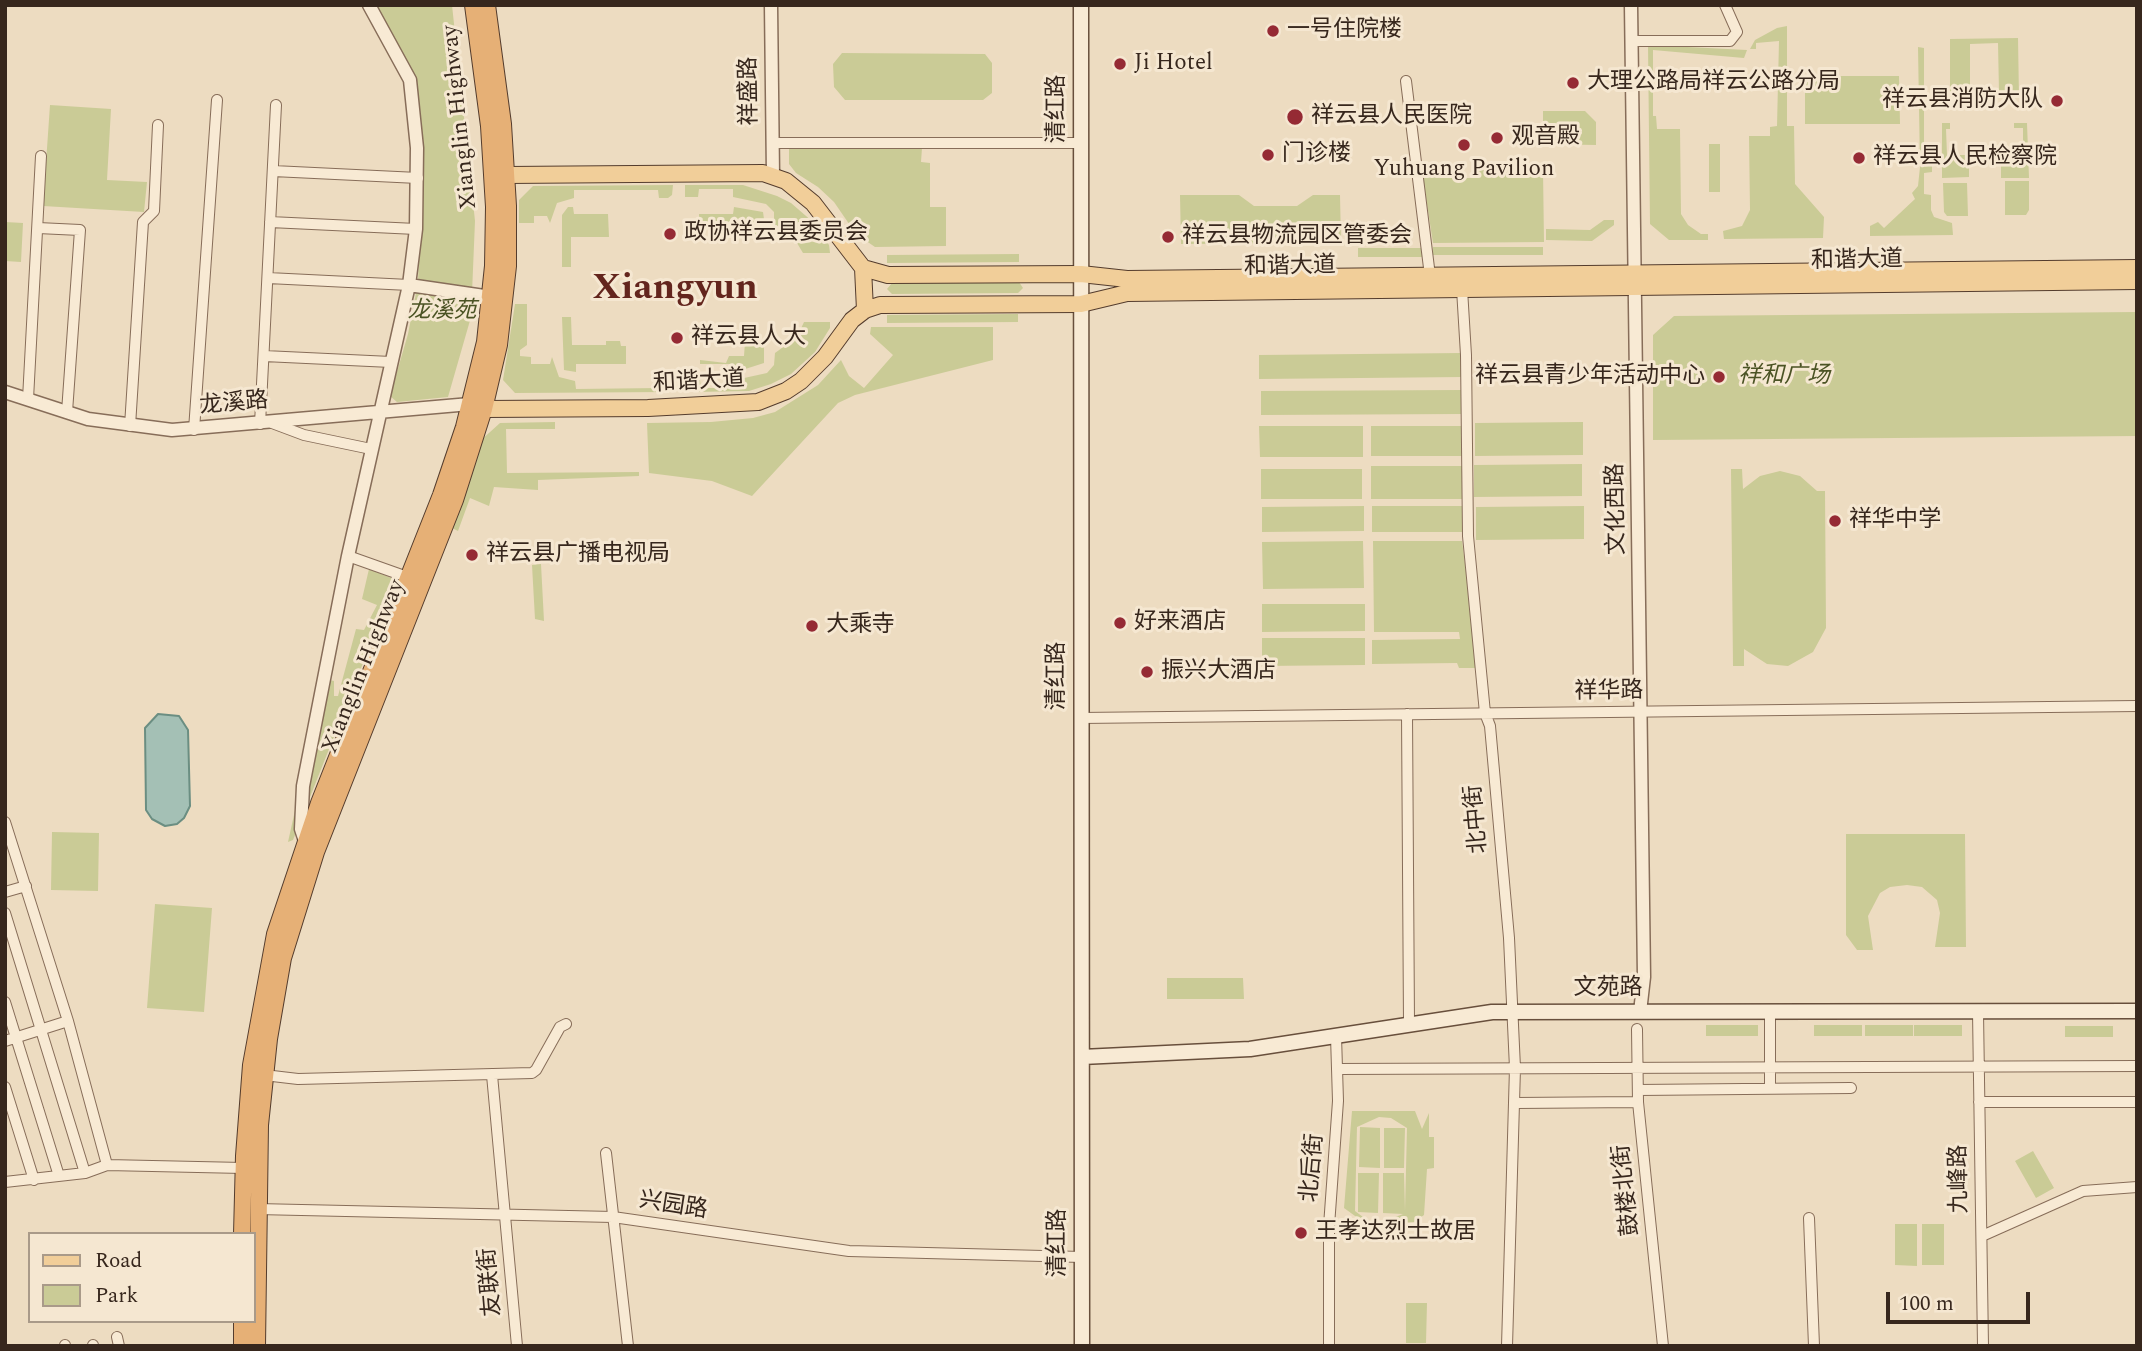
<!DOCTYPE html>
<html>
<head>
<meta charset="utf-8">
<style>
	body { margin:0 }
	#map { position:relative; width:2142px; height:1351px; overflow:hidden; background:#eddcc1; font-family:Spectral,serif }
	canvas { display:block }
	.frame { position:absolute; inset:0; border:7px solid #37271d; pointer-events:none }
	.legend { position:absolute; left:28px; top:1232px; width:228px; height:91px; box-sizing:border-box; background:#f5e7d1; border:2px solid #a99a89; margin:0; padding:9px 12px; list-style:none; font-size:21px; color:#37271d }
	.legend li { display:flex; align-items:center; gap:14px; height:35px }
	.legend b { width:35px; border:2px solid #a99a89 }
	.scale { position:absolute; left:1886px; top:1292px; width:144px; height:32px; box-sizing:border-box; border:4px solid #37271d; border-top:0; padding-left:9px; font-size:21px; line-height:24px; white-space:nowrap; color:#37271d; -webkit-text-stroke:5px #f5e7d1; paint-order:stroke }
</style>
</head>
<body>
<div id="map">
<canvas width="2142" height="1351"></canvas>
<div class="frame"></div>
<ul class="legend">
<li><b style="height:9px;background:#f1ce99"></b>Road</li>
<li><b style="height:19px;background:#cacb96"></b>Park</li>
</ul>
<div class="scale">100 m</div>
</div>
<script>
const ctx = document.querySelector('canvas').getContext('2d');
ctx.lineJoin = 'round';
function fillPath(path, color) {
  ctx.fillStyle = color;
  ctx.fill(path, 'evenodd');
}
function shape(rows) {
  const path = new Path2D();
  for (const r of rows) {
    path.moveTo(r[0], r[1]);
    for (let i = 2; i < r.length; i += 2) path.lineTo(r[i], r[i + 1]);
  }
  return path;
}
function trace(path, color, width, dash) {
  ctx.strokeStyle = color;
  ctx.lineWidth = width;
  ctx.lineCap = dash ? 'butt' : 'round';
  ctx.setLineDash(dash || []);
  ctx.stroke(path);
}
function write(font, color, halo, rows, align = 'center') {
  ctx.font = font + ' Spectral,"Noto Sans SC",serif';
  ctx.lineWidth = 6;
  ctx.setLineDash([]);
  ctx.textBaseline = 'middle';
  ctx.strokeStyle = halo;
  ctx.fillStyle = color;
  for (const [text, x, y, turn = 0] of rows) {
    ctx.save();
    ctx.translate(x, y);
    ctx.rotate((+turn || 0) * Math.PI / 180);
    ctx.textAlign = isNaN(turn) ? turn : align;
    if (halo) ctx.strokeText(text, 0, 0);
    ctx.fillText(text, 0, 0);
    ctx.restore();
  }
}
const green = shape([
	[378,5,452,5,475,221,471,317,448,397,397,402,390,396,408,334,418,283,422,164,414,74,381,16],
	[1787,26,1787,126,1794,126,1795,184,1824,217,1823,238,1724,239,1723,231,1742,226,1750,210,1749,136,1770,136,1770,127,1777,126,1779,41,1756,43,1756,49,1750,49,1755,40,1777,28],
	[2018,38,2019,98,1950,98,1950,39],
	[1998,43,1999,92,1970,92,1970,44],
	[1648,45,1747,50,1744,58,1653,50,1653,116,1656,116,1657,129,1680,129,1681,214,1688,225,1701,234,1708,234,1708,240,1669,240,1650,224],
	[1918,47,1924,48,1924,164,1932,165,1932,172,1924,173,1924,194,1931,195,1931,210,1934,217,1952,223,1953,235,1870,236,1870,226,1878,222,1884,228,1915,199,1912,193,1918,186,1920,167],
	[842,53,985,54,992,63,992,93,983,100,845,100,834,87,833,64],
	[1805,76,1899,76,1900,124,1805,124],
	[50,105,111,109,107,180,147,182,144,212,43,206],
	[1543,111,1585,111,1596,122,1596,145,1543,144],
	[1942,123,1950,123,1950,129,1946,129,1947,155,1969,155,1969,177,1942,178],
	[2014,123,2027,123,2029,178,2001,178,2001,154,2023,154,2023,128,2014,128],
	[1709,144,1720,144,1720,192,1709,192],
	[789,148,922,148,921,162,930,163,930,207,946,207,946,246,875,247,856,234,834,202,818,187,796,173,789,164],
	[1479,170,1543,170,1544,242,1433,243,1422,172,1451,172,1451,178,1478,178],
	[2005,181,2029,181,2029,210,2026,215,2005,215],
	[1943,183,1967,183,1968,216,1947,216,1944,212],
	[673,185,672,195,668,198,659,198,658,190,574,190,574,198,557,203,550,223,547,216,534,216,534,223,519,223,519,200,533,186],
	[685,185,743,185,777,196,791,203,813,222,829,245,830,253,803,253,791,233,774,224,774,212,766,204,733,197,733,189,699,189,698,197,685,197],
	[1180,195,1239,195,1254,206,1297,206,1313,195,1340,195,1341,243,1181,244],
	[568,207,573,207,574,214,608,214,609,237,571,237,571,267,562,267,562,215],
	[734,207,763,212,765,226,761,234,744,236,744,224,699,224,699,214,733,214],
	[1604,220,1614,220,1614,225,1592,241,1546,240,1546,229,1590,230],
	[5,222,23,223,21,262,5,261],
	[1433,247,1543,247,1543,255,1433,255],
	[1358,248,1425,248,1425,257,1358,257],
	[1019,254,1019,262,887,263,887,255],
	[1019,282,1023,288,1018,293,892,294,887,289,892,283],
	[515,304,527,304,527,345,520,350,520,356,531,357,531,364,550,364,552,357,559,377,575,381,576,389,660,388,660,380,668,383,668,392,515,393,503,380],
	[2137,312,2137,436,1653,440,1653,335,1674,316],
	[1018,314,1018,322,887,323,887,315],
	[562,317,571,317,572,345,606,345,606,341,620,341,621,346,626,346,626,364,576,364,576,372,564,370],
	[804,322,830,322,830,328,815,352,791,374,771,384,749,391,692,392,696,380,700,380,701,388,734,388,735,380,767,373,774,365,775,353,797,337],
	[871,327,993,327,993,360,855,395,838,403,752,496,712,481,649,473,647,423,711,422,753,418,775,412,818,385,841,360,849,376,864,388,893,355,870,334],
	[745,342,764,344,764,363,739,371,735,371,734,364,700,364,700,360,726,363,729,356,744,356],
	[1462,353,1463,377,1259,379,1259,355],
	[1462,390,1462,414,1261,415,1261,391],
	[555,422,555,429,506,429,507,473,639,472,639,476,538,480,538,490,494,487,489,506,470,498,458,531,446,525,479,442,500,423],
	[1583,422,1583,455,1475,456,1475,423],
	[1259,426,1363,426,1363,457,1260,457],
	[1371,426,1465,426,1465,456,1371,456],
	[1582,464,1582,496,1474,497,1474,465],
	[1371,466,1464,466,1464,499,1371,499],
	[1362,469,1362,499,1261,499,1261,469],
	[1742,469,1743,489,1760,476,1780,471,1800,476,1817,491,1825,491,1826,628,1813,652,1788,666,1767,664,1744,649,1744,666,1733,666,1731,469],
	[1364,506,1364,531,1262,532,1262,507],
	[1372,506,1465,506,1465,532,1372,532],
	[1584,506,1584,539,1476,540,1476,507],
	[1363,541,1364,588,1263,589,1262,542],
	[1373,541,1462,541,1479,668,1459,668,1457,663,1372,664,1372,640,1460,639,1459,632,1374,632],
	[541,564,544,621,535,619,532,565],
	[369,569,396,580,293,840,288,842,324,679,334,681,334,696,338,696,356,629,364,630,377,605,362,599],
	[1262,604,1365,604,1365,631,1262,632],
	[1262,638,1365,638,1365,665,1262,666],
	[52,832,99,833,98,891,51,890],
	[1846,834,1965,834,1966,947,1935,947,1940,913,1937,900,1922,887,1907,885,1890,887,1880,893,1868,916,1873,950,1857,950,1846,935],
	[155,904,212,908,204,1012,147,1008],
	[1167,978,1243,978,1244,999,1167,999],
	[1706,1025,1758,1025,1758,1036,1706,1036],
	[1814,1025,1862,1025,1862,1036,1814,1036],
	[1865,1025,1913,1025,1913,1036,1865,1036],
	[1914,1025,1962,1025,1962,1036,1914,1036],
	[2065,1026,2113,1026,2113,1037,2065,1037],
	[1352,1111,1415,1111,1422,1129,1429,1113,1429,1137,1434,1137,1434,1168,1427,1169,1424,1215,1414,1222,1400,1223,1399,1229,1388,1229,1362,1221,1344,1208],
	[1379,1117,1391,1118,1407,1128,1405,1211,1404,1173,1383,1173,1383,1213,1403,1214,1383,1222,1367,1220,1355,1211,1357,1127],
	[1360,1127,1380,1128,1380,1168,1359,1167],
	[1384,1128,1405,1128,1404,1168,1384,1168],
	[2033,1151,2054,1188,2036,1198,2015,1161],
	[1358,1173,1379,1173,1378,1213,1358,1212],
	[1895,1224,1917,1224,1917,1266,1895,1265],
	[1922,1224,1944,1224,1944,1265,1922,1265],
	[1406,1303,1427,1303,1426,1343,1406,1343]
]);
const water = shape([
	[158,714,179,716,188,730,190,806,184,818,177,824,165,826,152,819,146,810,145,728,158,714]
]);
const minor = shape([
	[1631,41,1730,41,1737,32,1725,5],
	[1406,81,1430,276],
	[773,143,1081,143],
	[273,171,418,178],
	[270,222,416,229],
	[38,228,80,230,67,412],
	[268,278,409,285],
	[1462,289,1466,355,1468,536,1485,713,1490,726,1509,938,1515,1068,1507,1346],
	[264,356,391,362],
	[28,399,41,156],
	[272,423,304,435,371,449],
	[260,424,276,105],
	[130,426,143,222,154,211,158,125],
	[194,430,217,100],
	[348,556,410,578],
	[1407,714,1409,1023],
	[1081,718,2137,706],
	[5,822,68,1021,107,1165],
	[5,892,26,886],
	[5,913,85,1173],
	[5,1002,59,1176],
	[1770,1012,1770,1089],
	[1978,1012,1983,1346],
	[1637,1029,1638,1102,1663,1346],
	[5,1041,68,1021],
	[1338,1069,2137,1066],
	[264,1075,298,1079,532,1073,536,1070,560,1027,566,1024],
	[492,1075,517,1346],
	[5,1087,34,1180],
	[1638,1090,1851,1088],
	[1979,1102,2137,1102],
	[1516,1103,1638,1102],
	[606,1153,628,1346],
	[5,1182,85,1173,107,1165,243,1168],
	[257,1209,613,1217,849,1251,1082,1257],
	[1809,1218,1814,1346],
	[1982,1236,2083,1191,2137,1187],
	[117,1337,119,1346],
	[65,1345,65,1346],
	[93,1345,93,1346],
	[1329,1346,1329,1226,1338,1101,1336,1036]
]);
const tertiary = shape([
	[771,5,773,176],
	[1631,5,1644,977,1640,1012],
	[409,285,491,297],
	[5,392,88,419,172,430,470,404],
	[305,841,301,829,303,786,348,556,409,285,416,229,417,148,410,80,369,5]
]);
const secondary = shape([
	[1081,5,1082,1346],
	[1082,1057,1250,1049,1492,1012,2137,1011]
]);
const primary = shape([
	[507,175,763,173,786,181,813,203,863,268,888,275,1081,274,1127,279,2137,268],
	[863,268,865,310],
	[484,409,648,408,758,402,786,391,801,381,825,357,852,320,865,310,880,305,1081,304,1127,293,2137,281]
]);
const trunk = shape([
	[242,1234,244,1156,251,1065,275,934,319,803,441,495,464,427,485,342,493,266,494,207,489,126,473,5],
	[242,1321,242,1346],
	[257,1346,260,1125,269,1039,283,958,316,852,455,500,484,409,499,345,508,266,508,206,503,124,487,5]
]);
const markers = [
	[1273,31,7,"#952a34"],
	[1120,64,7,"#952a34"],
	[1573,83,7,"#952a34"],
	[2057,101,7,"#952a34"],
	[1295,117,9,"#952a34"],
	[1497,138,7,"#952a34"],
	[1464,145,7,"#952a34"],
	[1268,155,7,"#952a34"],
	[1859,158,7,"#952a34"],
	[670,234,7,"#952a34"],
	[1168,237,7,"#952a34"],
	[677,338,7,"#952a34"],
	[1719,377,7,"#952a34"],
	[1835,521,7,"#952a34"],
	[472,555,7,"#952a34"],
	[1120,623,7,"#952a34"],
	[812,626,7,"#952a34"],
	[1147,672,7,"#952a34"],
	[1301,1233,7,"#952a34"]
];
const poiNames = [
	["一号住院楼",1287,31],
	["Ji Hotel",1134,64],
	["大理公路局祥云公路分局",1587,83],
	["祥云县消防大队",2043,101,"right"],
	["祥云县人民医院",1311,117],
	["观音殿",1511,138],
	["门诊楼",1282,155],
	["祥云县人民检察院",1873,158],
	["Yuhuang Pavilion",1464,170,"center"],
	["政协祥云县委员会",684,234],
	["祥云县物流园区管委会",1182,237],
	["祥云县人大",691,338],
	["祥云县青少年活动中心",1705,377,"right"],
	["祥华中学",1849,521],
	["祥云县广播电视局",486,555],
	["好来酒店",1134,623],
	["大乘寺",826,626],
	["振兴大酒店",1161,672],
	["王孝达烈士故居",1315,1233]
];
const streetNames = [
	["祥盛路",751,91,-91],
	["清红路",1058,109,-90],
	["Xianglin Highway",461,117,-96],
	["和谐大道",1857,262,-1],
	["和谐大道",1290,268,-1],
	["和谐大道",699,383,-3],
	["龙溪路",234,405,-5],
	["文化西路",1618,509,-91],
	["Xianglin Highway",365,667,-68],
	["清红路",1058,676,-90],
	["祥华路",1609,693,-1],
	["北中街",1478,819,-95],
	["文苑路",1608,989],
	["北后街",1314,1168,-85],
	["九峰路",1961,1179,-91],
	["鼓楼北街",1628,1190,-96],
	["兴园路",673,1207,9],
	["清红路",1059,1243,-90],
	["友联街",492,1282,-95]
];
const parkNames = [
	["龙溪苑",442,312],
	["祥和广场",1784,377]
];
const townNames = [
	["Xiangyun",675,291]
];
fillPath(green, '#cacb96');
fillPath(water, '#a4c0b5');
trace(water, '#6b8e82', 2);
trace(minor, '#876d59', 12);
trace(tertiary, '#876d59', 15);
trace(secondary, '#684f3c', 17);
trace(primary, '#543c2d', 18);
trace(trunk, '#543c2d', 18);
trace(minor, '#f8ead4', 10);
trace(tertiary, '#f8ead4', 12);
trace(secondary, '#f8ead4', 14);
trace(primary, '#f1ce99', 16);
trace(trunk, '#e6b076', 16);
for (const [x, y, r, color] of markers) {
  const dot = new Path2D();
  dot.arc(x, y, r, 0, 2 * Math.PI);
  ctx.fillStyle = color;
  ctx.fill(dot);
  trace(dot, '#f5e7d1', 2.5);
}
write('23px', '#37271d', '#f5e7d1', poiNames, 'left');
write('23px', '#37271d', '#f5e7d1', streetNames);
write('italic 23px', '#4b5324', '#f5e7d1', parkNames);
write('bold 37px', '#63251d', '#f5e7d1', townNames);
</script>
</body>
</html>
